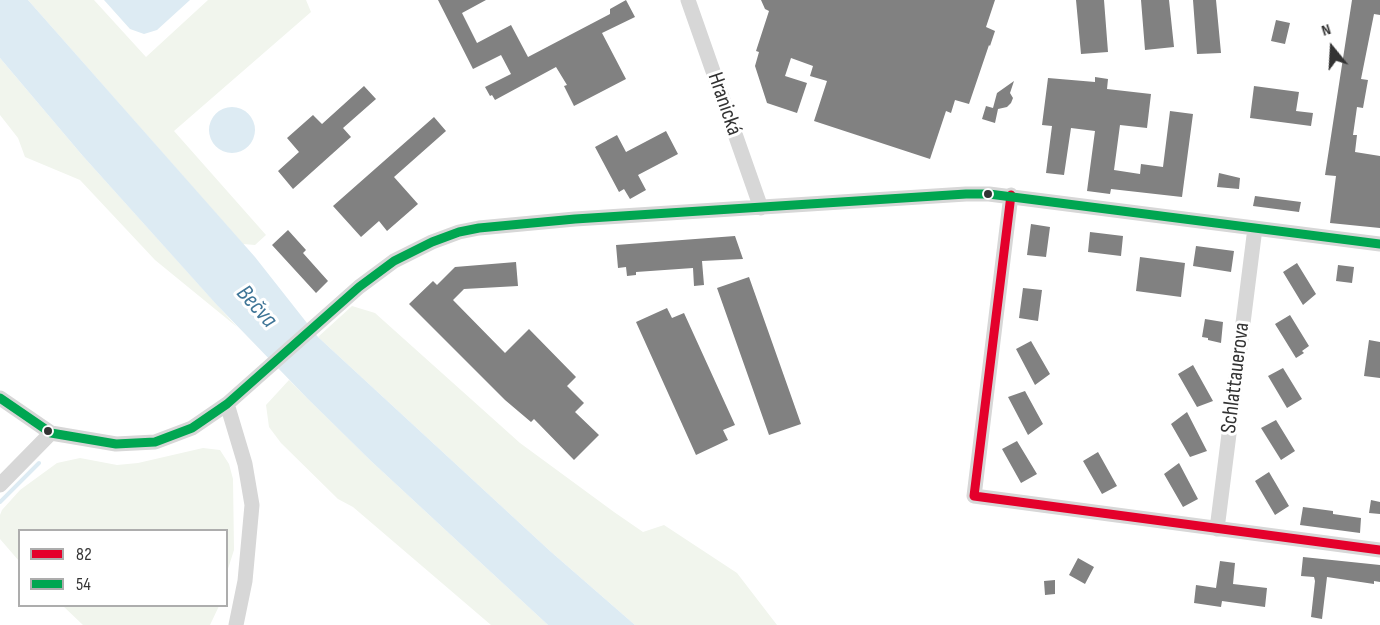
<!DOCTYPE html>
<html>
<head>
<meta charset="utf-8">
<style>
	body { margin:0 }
	#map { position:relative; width:1380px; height:625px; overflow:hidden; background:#fff; font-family:"Sofia Sans Condensed",sans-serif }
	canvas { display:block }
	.legend { position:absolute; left:18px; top:529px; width:210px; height:78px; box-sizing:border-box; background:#fff; border:2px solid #adadad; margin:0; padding:8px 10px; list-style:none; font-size:18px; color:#333 }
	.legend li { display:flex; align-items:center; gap:12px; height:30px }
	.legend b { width:30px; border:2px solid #adadad }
	.north { position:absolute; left:1302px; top:18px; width:60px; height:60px; -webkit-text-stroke:4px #fff; paint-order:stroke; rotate:342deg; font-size:16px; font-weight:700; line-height:24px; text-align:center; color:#333 }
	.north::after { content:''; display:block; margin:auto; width:21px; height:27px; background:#333; clip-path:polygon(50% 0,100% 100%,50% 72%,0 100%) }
</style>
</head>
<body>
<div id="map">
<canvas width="1380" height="625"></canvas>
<ul class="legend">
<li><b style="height:8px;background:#e4002b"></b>82</li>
<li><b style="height:8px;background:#00a651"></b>54</li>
</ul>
<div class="north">N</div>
</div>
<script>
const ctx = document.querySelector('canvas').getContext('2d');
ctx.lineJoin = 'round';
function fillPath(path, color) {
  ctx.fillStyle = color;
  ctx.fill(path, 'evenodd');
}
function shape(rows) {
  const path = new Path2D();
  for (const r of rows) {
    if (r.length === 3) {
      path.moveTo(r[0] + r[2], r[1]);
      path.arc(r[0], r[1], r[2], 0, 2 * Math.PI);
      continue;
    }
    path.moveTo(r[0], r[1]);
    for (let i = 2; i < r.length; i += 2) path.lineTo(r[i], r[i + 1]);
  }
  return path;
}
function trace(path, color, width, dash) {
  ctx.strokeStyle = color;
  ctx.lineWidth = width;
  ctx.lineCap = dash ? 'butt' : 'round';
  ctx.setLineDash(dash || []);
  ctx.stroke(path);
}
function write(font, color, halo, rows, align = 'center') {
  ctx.font = font + ' "Sofia Sans Condensed",sans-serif';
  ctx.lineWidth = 6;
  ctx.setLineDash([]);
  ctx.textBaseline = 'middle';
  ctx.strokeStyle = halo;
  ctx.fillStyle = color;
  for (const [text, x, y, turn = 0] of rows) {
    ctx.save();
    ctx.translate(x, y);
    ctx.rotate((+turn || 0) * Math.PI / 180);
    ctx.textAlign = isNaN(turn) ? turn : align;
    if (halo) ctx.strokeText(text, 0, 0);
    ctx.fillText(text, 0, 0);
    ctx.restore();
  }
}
const green = shape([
	[28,0,94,0,146,57,208,0,306,0,311,12,174,131,266,235,255,245,243,244],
	[0,58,82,155,237,327,155,260,80,180,25,157,18,138,0,115],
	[352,306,375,313,520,443,614,512,643,532,664,525,737,573,777,625,635,625,550,551,318,337],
	[289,380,371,461,548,625,491,625,353,507,338,499,281,443,269,427,266,405],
	[203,448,220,450,229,464,233,479,234,550,227,572,226,530,20,530,19,561,0,539,0,515,2,510,20,490,57,463,80,458,117,465,138,463],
	[63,606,219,606,210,625,83,625]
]);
const water = shape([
	[0,0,28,0,255,257,318,337,550,551,635,625,548,625,371,461,307,398,216,304,82,155,0,58],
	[104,0,190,0,157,30,144,34,130,29],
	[232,130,23]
]);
const stream = shape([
	[0,502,39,463]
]);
const building = shape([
	[438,0,486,0,462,13,477,43,511,25,528,57,610,14,610,9,626,0,635,17,602,33,626,79,574,106,564,86,567,85,556,67,495,100,492,95,490,96,485,87,511,74,501,55,473,69],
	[761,0,995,0,986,27,995,31,990,46,989,45,969,104,955,100,951,113,946,111,930,159,814,121,827,81,810,76,813,66,791,58,785,76,807,83,797,113,767,103,755,66,759,52,756,51,769,11,765,9],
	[1076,0,1104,0,1108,52,1081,54],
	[1141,0,1169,0,1174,47,1145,50],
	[1193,0,1216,0,1221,53,1197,54],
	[1352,0,1380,0,1380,15,1374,14,1361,79,1368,80,1363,108,1357,107,1353,135,1357,135,1355,152,1380,156,1380,228,1330,223,1336,176,1325,175],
	[1276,20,1290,23,1285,44,1271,41],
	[1095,77,1108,79,1107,89,1151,94,1147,128,1120,125,1114,170,1140,174,1141,164,1163,167,1170,111,1193,114,1182,197,1111,189,1110,194,1087,191,1095,131,1071,128,1064,175,1046,173,1052,126,1042,125,1048,78,1095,82],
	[1014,81,1010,93,1013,98,1011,103,1007,107,998,109,995,123,982,119,986,106,993,108,997,93],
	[364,86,376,99,343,128,351,137,293,189,278,171,299,152,287,138,313,115,322,124],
	[1254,86,1299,92,1296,111,1313,113,1311,126,1250,118],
	[434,117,446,131,394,177,418,204,387,231,379,221,361,237,333,206],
	[666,131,678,154,638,175,646,190,630,199,624,189,619,192,595,147,617,135,626,152],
	[1219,173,1240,178,1239,189,1217,187],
	[1255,196,1301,202,1299,212,1253,206],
	[1031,224,1050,227,1046,257,1027,255],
	[288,230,306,250,303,253,328,281,316,293,272,245],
	[1090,232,1123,236,1121,256,1088,252],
	[735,236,743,259,702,261,704,285,694,286,693,268,636,272,636,275,627,276,626,267,618,268,616,245],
	[1196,246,1234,251,1231,272,1193,266],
	[1140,257,1185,263,1181,297,1136,291],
	[516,262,518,286,464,289,453,300,505,353,529,329,576,377,567,386,584,403,575,412,599,435,574,460,534,419,531,422,505,400,409,304,433,281,437,285,455,267],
	[1297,263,1316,294,1303,305,1283,272],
	[1338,265,1354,267,1352,283,1336,281],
	[749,277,801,424,769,435,717,288],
	[1023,288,1042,290,1038,321,1019,318],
	[667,308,672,318,684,313,735,425,723,430,728,440,696,455,636,322],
	[1290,315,1309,346,1302,351,1304,353,1296,358,1275,324],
	[1205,319,1223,322,1221,343,1208,340,1208,338,1202,337],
	[1369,340,1380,342,1380,378,1364,376],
	[1031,341,1050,374,1035,385,1016,349],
	[1193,365,1213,401,1197,407,1178,374],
	[1283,368,1302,399,1287,408,1268,376],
	[1025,391,1043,424,1028,435,1008,397],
	[1187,412,1207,451,1190,457,1171,424],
	[1276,420,1295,451,1281,460,1261,428],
	[1017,441,1037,474,1021,483,1002,449],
	[1098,452,1117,486,1102,494,1083,461],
	[1179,463,1198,499,1183,507,1164,474],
	[1269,472,1289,506,1275,515,1255,481],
	[1371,500,1380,502,1380,514,1369,513],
	[1303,507,1333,511,1333,514,1361,518,1360,533,1300,525],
	[1303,557,1380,565,1380,582,1374,581,1374,584,1327,577,1322,619,1311,617,1315,581,1314,577,1301,576],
	[1078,558,1094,567,1085,584,1069,575],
	[1220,561,1235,563,1233,584,1267,588,1265,607,1222,601,1221,607,1194,603,1196,585,1216,588],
	[1055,580,1055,594,1045,595,1044,581]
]);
const minor = shape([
	[688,0,761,208],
	[1011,195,974,496,1380,550],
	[0,398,51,433,116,444,155,442,192,428,227,404,359,287,394,261,432,242,459,232,479,228,575,219,966,194,989,194,1380,244],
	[227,404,245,464,252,505,245,581,236,625],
	[0,485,51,433],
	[1217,529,1255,228]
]);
const bus1 = shape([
	[1011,195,974,496,1380,550]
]);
const bus2 = shape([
	[0,398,51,433,116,444,155,442,192,428,227,404,359,287,394,261,432,242,459,232,479,228,575,219,966,194,989,194,1380,244]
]);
const markers = [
	[988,194,5,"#333"],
	[48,431,5,"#333"]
];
const streetNames = [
	["Hranická",724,104,71],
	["Schlattauerova",1236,378,-83]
];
const waterNames = [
	["Bečva",256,307,48]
];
fillPath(green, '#f1f5ed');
fillPath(water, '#ddebf3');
trace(stream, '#ddebf3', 4);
fillPath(building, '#818181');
trace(minor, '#d7d7d7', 15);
trace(bus1, '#e4002b', 9);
trace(bus2, '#00a651', 9);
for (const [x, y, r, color] of markers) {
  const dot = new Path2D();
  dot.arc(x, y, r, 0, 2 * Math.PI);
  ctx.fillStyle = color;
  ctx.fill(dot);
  trace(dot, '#fff', 2);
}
write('22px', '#333', '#fff', streetNames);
write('italic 24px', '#3f7597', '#fff', waterNames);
</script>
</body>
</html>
